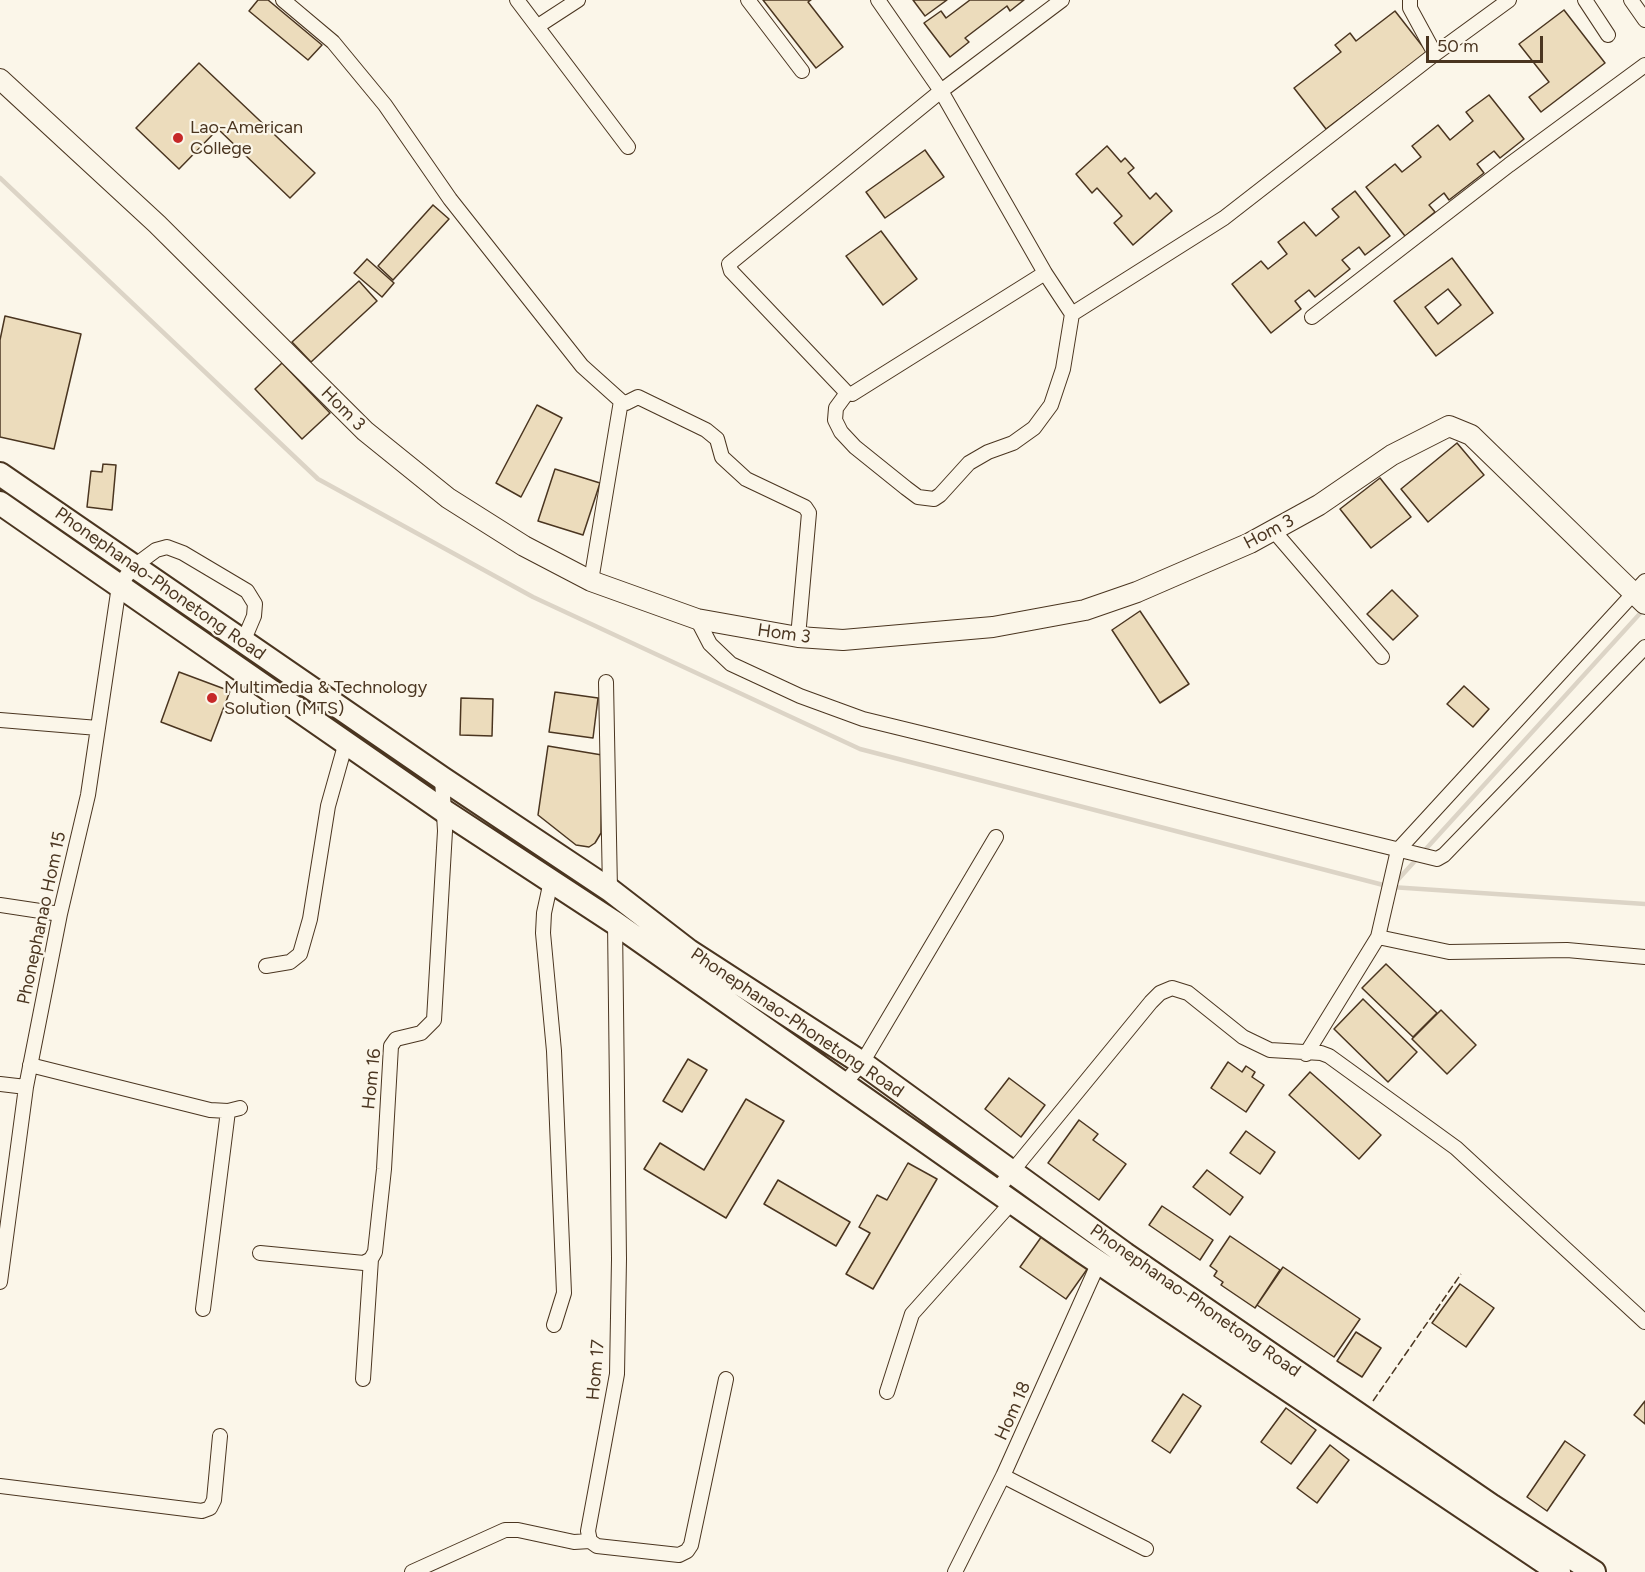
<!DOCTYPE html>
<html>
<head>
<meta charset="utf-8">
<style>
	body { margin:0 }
	#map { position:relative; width:1645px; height:1572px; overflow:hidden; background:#fbf6e9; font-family:Figtree,sans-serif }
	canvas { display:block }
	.scale { position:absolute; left:1426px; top:36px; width:117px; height:27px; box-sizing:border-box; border:3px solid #4a3520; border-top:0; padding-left:8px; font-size:18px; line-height:21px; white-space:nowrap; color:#4a3520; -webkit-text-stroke:4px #fbf6e9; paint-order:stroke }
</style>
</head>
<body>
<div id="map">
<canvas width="1645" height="1572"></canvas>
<div class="scale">50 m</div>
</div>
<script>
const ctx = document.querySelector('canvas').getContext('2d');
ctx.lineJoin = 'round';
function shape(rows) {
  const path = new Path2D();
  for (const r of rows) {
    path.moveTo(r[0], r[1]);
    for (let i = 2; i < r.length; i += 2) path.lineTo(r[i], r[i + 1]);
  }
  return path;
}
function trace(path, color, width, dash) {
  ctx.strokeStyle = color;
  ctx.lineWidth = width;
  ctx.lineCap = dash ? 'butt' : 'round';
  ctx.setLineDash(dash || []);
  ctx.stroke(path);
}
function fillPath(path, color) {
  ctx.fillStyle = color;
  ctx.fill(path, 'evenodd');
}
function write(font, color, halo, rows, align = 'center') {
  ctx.font = font + ' Figtree,sans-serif';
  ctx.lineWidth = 4.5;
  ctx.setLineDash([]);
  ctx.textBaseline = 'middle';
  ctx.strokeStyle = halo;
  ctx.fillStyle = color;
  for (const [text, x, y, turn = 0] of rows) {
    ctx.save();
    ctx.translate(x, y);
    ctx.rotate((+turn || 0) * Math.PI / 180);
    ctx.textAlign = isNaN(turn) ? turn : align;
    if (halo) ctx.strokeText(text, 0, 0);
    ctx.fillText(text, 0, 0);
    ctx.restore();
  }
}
const stream = shape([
	[0,178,318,479,533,597,860,749,1391,887,1645,904],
	[1394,884,1645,608]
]);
const building = shape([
	[258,0,268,0,322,45,308,60,249,11,258,0],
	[763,0,811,0,808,2,843,47,816,68,763,0],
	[913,0,947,0,925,16,913,0],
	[970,0,1024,0,1010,11,1007,6,965,38,969,42,950,57,924,23,941,11,946,18,970,0],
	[1564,10,1605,63,1541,112,1529,97,1549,82,1519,44,1564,10],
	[1395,11,1427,52,1326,129,1294,88,1341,52,1335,45,1350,33,1356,41,1395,11],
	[199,63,315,173,290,198,218,129,179,169,136,128,199,63],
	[1489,95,1524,139,1500,158,1494,151,1477,164,1484,173,1449,200,1444,193,1429,205,1435,212,1405,236,1366,187,1395,164,1402,172,1421,157,1412,146,1438,125,1450,140,1473,121,1466,112,1489,95],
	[1107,146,1121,162,1125,158,1134,168,1128,173,1150,199,1156,193,1172,211,1133,245,1114,223,1122,216,1097,188,1092,193,1076,174,1107,146],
	[925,150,944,177,885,218,866,192,925,150],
	[1355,191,1390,236,1365,255,1359,247,1342,260,1350,269,1315,297,1309,290,1295,301,1301,309,1271,333,1232,284,1261,261,1268,269,1287,254,1278,242,1304,222,1316,236,1339,217,1332,209,1355,191],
	[433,205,449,219,393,280,378,266,433,205],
	[881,231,917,279,883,305,846,256,881,231],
	[1452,258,1493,313,1436,356,1394,301,1452,258],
	[1448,289,1461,305,1438,324,1425,307,1448,289],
	[367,259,394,283,382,297,354,273,367,259],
	[359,281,377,301,311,362,292,342,359,281],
	[5,316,81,334,54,449,0,437,0,340,5,316],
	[282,363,330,413,302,439,255,389,282,363],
	[537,405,562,418,521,497,496,483,537,405],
	[1457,443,1484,475,1428,522,1401,489,1457,443],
	[103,464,116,465,112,510,87,507,91,471,102,472,103,464],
	[555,469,600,483,583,535,538,521,555,469],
	[1380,478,1411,517,1371,548,1340,509,1380,478],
	[1392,590,1418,616,1393,640,1367,614,1392,590],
	[1140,611,1189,684,1160,703,1112,630,1140,611],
	[179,672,230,691,211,741,161,722,179,672],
	[1464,686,1489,709,1473,727,1447,704,1464,686],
	[555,692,598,698,593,738,549,732,555,692],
	[461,698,493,699,492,736,460,735,461,698],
	[548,746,602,755,601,833,595,843,589,847,576,845,538,815,548,746],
	[1386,964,1437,1013,1413,1037,1362,988,1386,964],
	[1363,999,1417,1052,1388,1082,1334,1029,1363,999],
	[1441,1010,1476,1045,1447,1074,1412,1039,1441,1010],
	[688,1059,707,1070,682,1112,663,1101,688,1059],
	[1228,1062,1242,1072,1246,1066,1255,1072,1252,1077,1264,1085,1246,1112,1211,1088,1228,1062],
	[1310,1072,1381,1135,1359,1159,1289,1095,1310,1072],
	[1009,1078,1045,1105,1021,1137,985,1109,1009,1078],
	[746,1099,784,1121,726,1218,644,1169,660,1143,704,1170,746,1099],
	[1079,1120,1098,1134,1093,1140,1126,1164,1099,1200,1048,1163,1079,1120],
	[1246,1131,1275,1152,1260,1174,1230,1153,1246,1131],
	[908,1163,937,1179,873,1289,846,1274,870,1233,859,1227,877,1195,887,1200,908,1163],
	[1207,1170,1243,1197,1230,1215,1193,1187,1207,1170],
	[778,1180,850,1222,836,1246,764,1204,778,1180],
	[1162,1206,1213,1240,1200,1260,1149,1225,1162,1206],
	[1042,1236,1088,1268,1066,1299,1020,1267,1042,1236],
	[1230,1236,1280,1270,1255,1308,1221,1285,1223,1282,1214,1276,1217,1271,1210,1266,1230,1236],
	[1283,1267,1360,1319,1334,1357,1257,1305,1283,1267],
	[1460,1284,1494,1308,1466,1347,1432,1323,1460,1284],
	[1356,1332,1381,1348,1362,1377,1337,1361,1356,1332],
	[1183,1394,1201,1406,1170,1453,1152,1441,1183,1394],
	[1645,1401,1645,1424,1634,1415,1645,1401],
	[1286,1408,1316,1430,1291,1464,1261,1442,1286,1408],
	[1565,1441,1585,1455,1547,1511,1527,1497,1565,1441],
	[1330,1445,1349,1460,1317,1503,1297,1488,1330,1445]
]);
const street = shape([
	[283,0,333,42,385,105,450,199,582,366,621,401,626,403,638,397,706,430,717,439,722,457,746,479,805,507,809,513,798,637],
	[517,0,628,147],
	[748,0,802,71],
	[1410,0,1410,8,1435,54],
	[1585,0,1608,35],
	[1631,0,1645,20],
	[538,26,578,0],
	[1045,273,852,394,847,393,731,271,729,264,941,91,1062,0],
	[1072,314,1224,218,1435,54,1509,0],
	[1312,317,1509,165,1645,65],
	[847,393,836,408,835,420,841,432,855,447,906,488,918,497,934,499,940,495,969,463,988,452,1013,443,1034,428,1051,405,1063,369,1072,314,1045,273,941,91,878,0],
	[1273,530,1382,657],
	[591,581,621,401],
	[697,619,710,644,731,664,800,696,863,719,1437,859,1444,855,1645,647],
	[606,682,610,890],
	[0,720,98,728],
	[551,881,544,913,543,933,554,1051,564,1293,554,1325],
	[0,905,60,914],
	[615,923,619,1259,617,1374,588,1531,590,1541,597,1546,679,1555,687,1551,691,1545,726,1379],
	[1378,937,1449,952,1567,950,1645,957],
	[266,966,290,962,300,954,310,919,328,806,346,742],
	[1306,1054,1378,937,1398,850,1645,581],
	[30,1065,210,1110,228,1111,240,1108],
	[0,1084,26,1087],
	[844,1084,862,1063,996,837],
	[996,1191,1151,1002,1160,993,1172,988,1188,993,1243,1037,1270,1050,1321,1053,1329,1056,1456,1148,1645,1322],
	[260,1253,364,1263,371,1259,375,1252,384,1169,391,1046,396,1039,421,1033,434,1020,445,831,442,778],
	[0,1282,26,1087,60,914,88,795,119,586,133,567,156,550,167,547,183,553,247,591,255,604,254,616,243,642],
	[203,1309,228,1111],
	[363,1379,371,1259],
	[887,1392,912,1314,1012,1202],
	[1003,1476,1146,1549],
	[0,1486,202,1511,210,1508,214,1500,220,1436],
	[412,1572,505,1530,518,1530,574,1542,590,1541],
	[955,1572,1003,1476,1099,1262]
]);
const secondary = shape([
	[0,79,157,224,365,431,448,498,524,546,591,581,697,619,798,637,843,640,993,627,1085,610,1137,592,1250,543,1319,505,1392,455,1449,426,1471,435,1645,604]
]);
const primary = shape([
	[0,474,442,778,610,890,689,951,862,1063,1125,1254,1492,1506,1594,1572],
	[0,503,444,811,615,923,1083,1252,1559,1572]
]);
const fence = shape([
	[1373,1401,1461,1274]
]);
const markers = [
	[178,138,6,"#c62828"],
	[212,698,6,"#c62828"]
];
const poiNames = [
	["Lao-American",190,128],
	["College",190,149],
	["Multimedia & Technology",224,688],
	["Solution (MTS)",224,709]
];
const streetNames = [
	["Hom 3",343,409,45],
	["Hom 3",1269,532,-28],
	["Phonephanao-Phonetong Road",160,584,35],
	["Hom 3",784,634,8],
	["Phonephanao Hom 15",42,918,-78],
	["Phonephanao-Phonetong Road",797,1023,34],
	["Hom 16",372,1079,-84],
	["Phonephanao-Phonetong Road",1195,1301,35],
	["Hom 17",596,1370,-85],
	["Hom 18",1013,1411,-66]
];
trace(stream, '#dcd4c6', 4.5);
fillPath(building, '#ecdcbc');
trace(building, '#4a3520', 1.5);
trace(street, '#4a3520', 16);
trace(secondary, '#4a3520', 22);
trace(primary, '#4a3520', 26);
trace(street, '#fbf6e9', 14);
trace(secondary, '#fbf6e9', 20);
trace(primary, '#fbf6e9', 22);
trace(fence, '#4a3520', 1.5, [8, 3]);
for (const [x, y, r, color] of markers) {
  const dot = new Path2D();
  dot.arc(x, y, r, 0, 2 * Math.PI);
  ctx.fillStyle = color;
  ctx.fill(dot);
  trace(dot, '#fbf6e9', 2);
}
write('18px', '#4a3520', '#fbf6e9', poiNames, 'left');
write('18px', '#4a3520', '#fbf6e9', streetNames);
</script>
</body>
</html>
